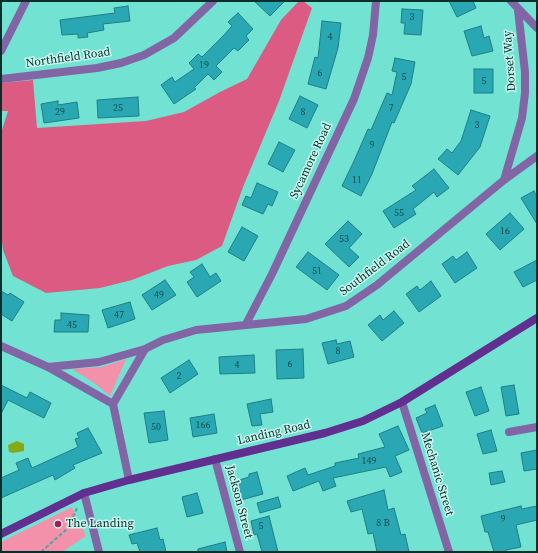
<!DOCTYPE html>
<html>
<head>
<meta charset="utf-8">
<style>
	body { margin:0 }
	#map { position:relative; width:538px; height:553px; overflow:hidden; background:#72e2d3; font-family:"Source Serif 4",serif }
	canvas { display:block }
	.frame { position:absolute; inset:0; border:2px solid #092f2a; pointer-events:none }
</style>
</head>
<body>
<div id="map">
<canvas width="538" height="553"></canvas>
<div class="frame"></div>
</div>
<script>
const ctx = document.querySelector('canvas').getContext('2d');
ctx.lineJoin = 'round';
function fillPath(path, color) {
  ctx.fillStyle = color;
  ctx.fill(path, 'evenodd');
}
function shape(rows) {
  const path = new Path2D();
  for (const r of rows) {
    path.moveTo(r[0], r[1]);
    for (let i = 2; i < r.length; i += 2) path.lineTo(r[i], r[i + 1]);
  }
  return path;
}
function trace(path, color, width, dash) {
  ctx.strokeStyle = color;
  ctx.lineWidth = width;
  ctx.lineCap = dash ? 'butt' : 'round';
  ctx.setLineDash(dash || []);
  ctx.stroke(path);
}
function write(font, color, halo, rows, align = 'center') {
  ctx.font = font + ' "Source Serif 4",serif';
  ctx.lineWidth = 3;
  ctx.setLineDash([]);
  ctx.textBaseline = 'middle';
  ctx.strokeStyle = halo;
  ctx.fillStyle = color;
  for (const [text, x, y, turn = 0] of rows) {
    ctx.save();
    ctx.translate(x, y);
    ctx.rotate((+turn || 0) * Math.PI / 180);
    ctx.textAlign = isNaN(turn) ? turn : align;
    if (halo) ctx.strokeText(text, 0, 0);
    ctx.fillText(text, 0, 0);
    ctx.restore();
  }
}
const green = shape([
	[126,359,110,396,94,383,72,369,102,367],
	[72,507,86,536,62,552,1,552,1,542]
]);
const forest = shape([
	[299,1,303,1,312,8,279,101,243,187,222,246,196,260,168,266,132,280,100,288,46,293,13,276,3,250,1,233,1,133,8,111,1,111,1,83,33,80,37,128,146,121,184,112,220,92,247,79,281,20]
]);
const water = shape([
	[17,441,24,444,24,451,13,453,9,452,8,445]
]);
const building = shape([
	[254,1,285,1,270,16,254,1],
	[449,1,473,1,476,8,457,17,449,1],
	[128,6,130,21,103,24,104,30,87,33,88,37,78,38,78,34,62,35,60,20,115,13,114,8,128,6],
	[402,9,423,10,421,35,404,34,405,23,401,23,402,9],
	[238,13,253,29,246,36,249,40,238,51,234,48,216,66,222,72,214,80,208,74,194,88,196,89,174,104,161,85,172,77,175,82,194,69,189,63,198,54,202,57,223,36,232,26,228,22,238,13],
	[322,21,341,23,338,48,326,89,308,84,315,57,318,58,322,21],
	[481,26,484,38,489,36,493,51,472,56,464,31,481,26],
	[395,58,415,62,411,84,394,123,392,122,372,174,361,196,342,186,354,161,368,129,371,130,387,93,392,95,397,72,392,71,395,58],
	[474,69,493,69,493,93,474,93,474,69],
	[300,96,318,105,307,128,289,119,300,96],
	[138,97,139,116,98,118,97,100,138,97],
	[58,101,58,105,77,102,79,118,44,123,41,104,58,101],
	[471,110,490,116,480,147,458,175,438,159,447,149,452,153,461,141,471,110],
	[279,142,295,150,283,172,268,164,279,142],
	[434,169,449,188,437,197,434,192,413,209,416,214,394,228,383,211,416,190,412,186,434,169],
	[257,183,278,192,272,206,268,204,263,214,242,205,246,196,251,198,257,183],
	[534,191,537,197,537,224,521,198,534,191],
	[510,213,524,229,500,250,486,234,510,213],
	[348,221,362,234,349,248,359,257,349,267,325,244,348,221],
	[242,227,258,236,244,261,228,252,242,227],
	[308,252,339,275,327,290,296,267,308,252],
	[467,252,477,268,455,283,442,264,453,256,456,260,467,252],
	[537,260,537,280,523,287,514,272,537,260],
	[202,264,210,277,216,273,221,281,197,297,187,282,194,277,190,272,202,264],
	[165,280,176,295,152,310,142,295,165,280],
	[431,281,441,296,419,312,406,294,417,286,420,290,431,281],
	[1,291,8,295,10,293,24,302,12,321,1,314,1,291],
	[130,302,135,319,108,328,102,310,130,302],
	[394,311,404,323,382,341,368,325,380,315,383,320,394,311],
	[61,313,89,315,88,332,54,332,55,320,61,320,61,313],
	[336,340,337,344,350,341,354,357,328,364,322,343,336,340],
	[303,349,304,378,277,379,276,350,303,349],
	[254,355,255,373,220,374,219,357,254,355],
	[189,360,198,374,170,393,161,378,189,360],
	[1,385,27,398,30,392,51,403,44,418,8,400,1,414,1,385],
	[514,385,519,414,506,416,501,387,514,385],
	[481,387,489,411,475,416,466,392,481,387],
	[271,399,273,412,260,414,262,425,252,426,247,404,271,399],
	[435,405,443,426,422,433,416,418,427,413,425,409,435,405],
	[164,411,168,440,149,443,144,413,164,411],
	[214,414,217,433,193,437,190,418,214,414],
	[398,426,409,450,395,456,402,472,390,477,386,467,333,478,336,486,323,491,319,481,293,491,287,476,305,468,308,475,335,466,335,463,359,458,358,454,385,447,379,434,398,426],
	[88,428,102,453,73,465,75,468,55,480,53,475,1,498,1,478,19,470,16,463,28,458,32,468,78,447,75,439,79,438,77,433,88,428],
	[491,430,497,451,483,454,477,434,491,430],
	[537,450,537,469,524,471,521,453,537,450],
	[502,471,505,482,491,485,489,473,502,471],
	[257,472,263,494,241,500,236,481,249,477,249,474,257,472],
	[384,490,388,510,394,508,401,535,405,534,409,552,377,552,373,533,368,534,362,509,351,512,347,501,384,490],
	[197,493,203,513,187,517,182,497,197,493],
	[278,497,281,507,260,513,257,503,278,497],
	[521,506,522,509,537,506,537,520,516,525,521,547,506,550,506,552,494,552,488,532,485,532,481,516,521,506],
	[269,516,278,552,262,552,257,534,254,535,251,521,269,516],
	[157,528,160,540,163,539,166,552,140,552,137,543,132,544,129,535,157,528],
	[225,542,227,552,198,552,198,549,225,542]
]);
const path = shape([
	[41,552,68,528,77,508]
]);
const street = shape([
	[511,1,537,28],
	[1,51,26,1],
	[1,79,97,68,121,63,144,55,174,38,213,1],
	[504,180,522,118,525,93,525,72,518,10],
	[246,324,272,274,354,99,368,58,373,35,376,1],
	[1,346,48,367,113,404,129,480],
	[48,367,99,362,145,349],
	[402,402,449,552],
	[113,404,145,349,163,340,196,330,306,319,346,306,377,285,504,180,537,156],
	[509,432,537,427],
	[215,459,240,552],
	[84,493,99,552]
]);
const secondary = shape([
	[1,534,84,493,129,480,325,433,363,421,402,402,537,318]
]);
const markers = [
	[58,524,4,"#aa1953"]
];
const numberNames = [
	["3",412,17],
	["4",330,37],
	["19",204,65],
	["6",320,73],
	["5",404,77],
	["5",484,81],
	["25",118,108],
	["7",391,108],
	["29",60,112],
	["8",303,112],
	["3",477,125],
	["9",372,145],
	["11",357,180],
	["55",399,213],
	["16",505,231],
	["53",344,239],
	["51",317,271],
	["49",159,295],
	["47",119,315],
	["45",72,325],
	["8",338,351],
	["6",290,364],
	["4",237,365],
	["2",179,376],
	["166",203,425],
	["50",156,427],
	["149",369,461],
	["9",503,519],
	["8 B",383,523],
	["5",261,526]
];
const streetNames = [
	["Northfield Road",68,58,-8],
	["Dorset Way",510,61,-94],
	["Sycamore Road",311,161,-65],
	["Southfield Road",375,268,-37],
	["Landing Road",274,433,-13],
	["Mechanic Street",437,474,73],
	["Jackson Street",239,502,75]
];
const poiNames = [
	["The Landing",66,524]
];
fillPath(green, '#f491aa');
fillPath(forest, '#dc5b82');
fillPath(water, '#85aa16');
fillPath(building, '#29a8b3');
trace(building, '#1f7e86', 1);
trace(path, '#4fa79b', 2, [4, 2]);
trace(street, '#8265a5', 8);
trace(secondary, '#602f8f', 8);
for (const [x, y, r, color] of markers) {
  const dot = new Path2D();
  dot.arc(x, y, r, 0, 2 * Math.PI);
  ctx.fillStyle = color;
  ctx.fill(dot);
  trace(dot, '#c6f8f0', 1.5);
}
write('10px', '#114d4c', null, numberNames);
write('12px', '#092f2a', '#c6f8f0', streetNames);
write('12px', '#092f2a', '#c6f8f0', poiNames, 'left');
</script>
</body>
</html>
